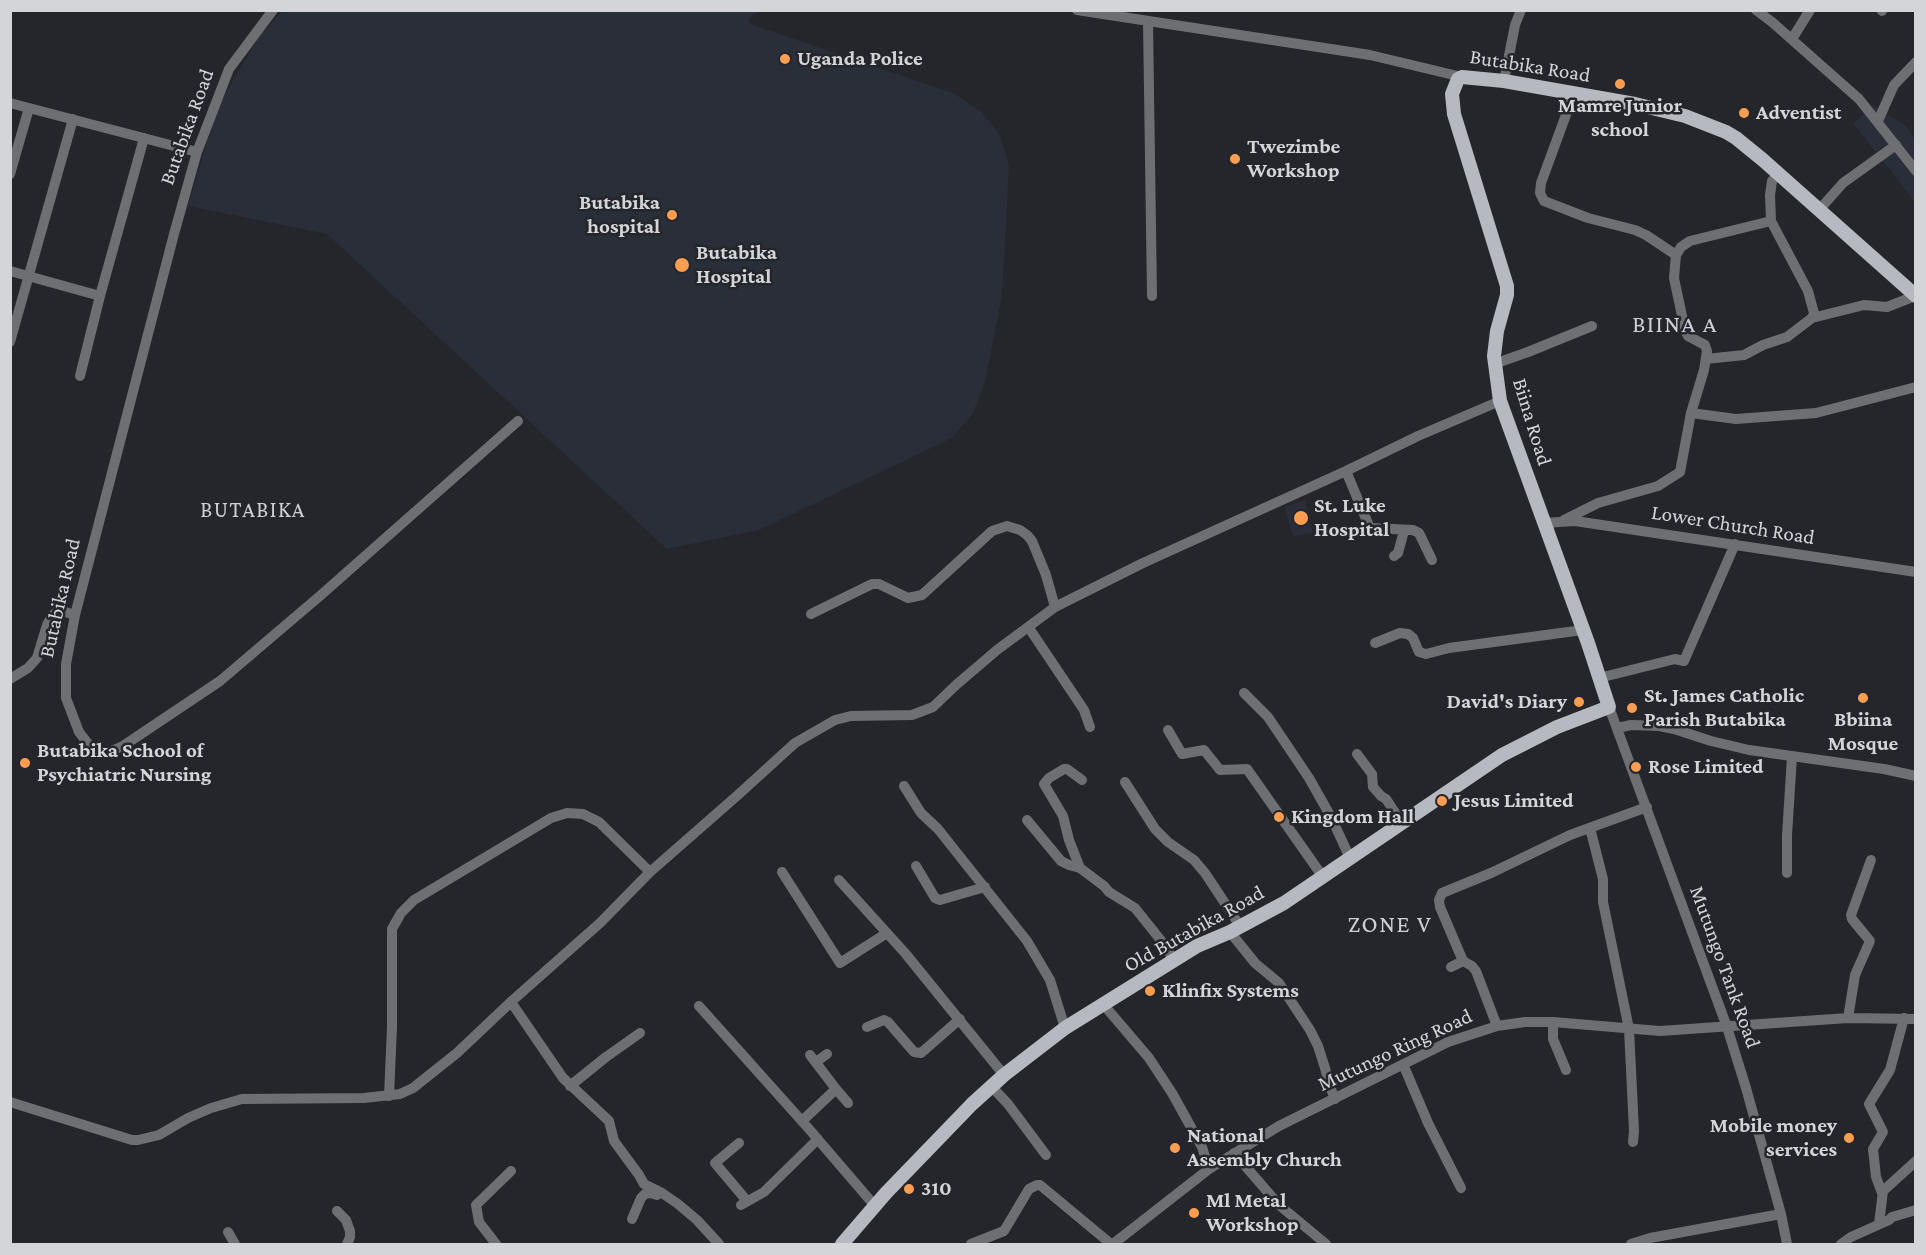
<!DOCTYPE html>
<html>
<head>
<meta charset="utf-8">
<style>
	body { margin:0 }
	#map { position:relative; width:1926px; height:1255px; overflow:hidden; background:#24262c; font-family:"Crimson Pro",serif }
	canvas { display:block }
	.frame { position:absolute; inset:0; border:12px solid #d3d5d9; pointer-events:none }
</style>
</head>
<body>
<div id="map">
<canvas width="1926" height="1255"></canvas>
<div class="frame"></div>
</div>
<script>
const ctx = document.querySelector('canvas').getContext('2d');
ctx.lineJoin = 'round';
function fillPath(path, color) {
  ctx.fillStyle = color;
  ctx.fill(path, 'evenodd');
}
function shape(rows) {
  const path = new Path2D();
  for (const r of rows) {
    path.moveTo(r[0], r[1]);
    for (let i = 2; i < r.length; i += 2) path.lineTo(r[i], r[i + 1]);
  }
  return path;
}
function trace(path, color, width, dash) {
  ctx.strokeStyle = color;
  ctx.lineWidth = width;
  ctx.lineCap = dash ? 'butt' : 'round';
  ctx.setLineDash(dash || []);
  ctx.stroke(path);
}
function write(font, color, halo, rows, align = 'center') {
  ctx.font = font + ' "Crimson Pro",serif';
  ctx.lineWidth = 5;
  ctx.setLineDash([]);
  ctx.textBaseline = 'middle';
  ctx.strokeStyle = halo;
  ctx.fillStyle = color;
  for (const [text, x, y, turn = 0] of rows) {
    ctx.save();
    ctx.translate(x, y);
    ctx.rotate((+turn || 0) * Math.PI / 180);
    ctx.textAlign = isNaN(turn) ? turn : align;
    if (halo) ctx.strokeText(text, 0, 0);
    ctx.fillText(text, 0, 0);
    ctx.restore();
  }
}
const built = shape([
	[283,10,759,11,748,19,750,24,953,93,982,112,1000,135,1009,166,1002,296,985,382,973,413,952,438,759,530,667,549,327,234,188,206,215,115,231,83,260,36],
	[1874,106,1906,126,1915,140,1915,202,1853,123],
	[1305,500,1313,533,1293,536,1285,507]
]);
const minor = shape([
	[273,10,229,69,197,152,174,234,75,615,66,664,66,698,79,732,93,750,99,753,109,752,123,746,220,681,321,595,518,421],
	[1077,10,1370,55,1462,77],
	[1756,10,1772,22,1859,99,1916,171],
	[1882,11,1882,10],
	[1148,21,1152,296],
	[1792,39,1810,10],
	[1504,81,1515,25,1521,10],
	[1574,93,1541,183,1540,193,1544,201,1588,218,1635,230,1646,235,1676,255,1681,247,1690,241,1771,221],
	[10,103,29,108],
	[1878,121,1894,85,1916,62],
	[10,174,29,108,197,152],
	[1778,174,1772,181,1770,195,1771,221,1808,291,1814,313,1812,318],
	[1819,210,1843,183,1896,145],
	[10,271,100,296,144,138],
	[10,342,73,119],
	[1706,359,1744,355,1763,345,1787,337,1812,318,1864,305,1887,307,1915,296],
	[1494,364,1528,352,1592,326],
	[80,376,100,296],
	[1691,413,1736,419,1816,413,1916,387],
	[1346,471,1369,526,1371,528,1413,530,1419,533,1432,560],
	[1564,520,1598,503,1658,486,1680,472,1691,413,1704,370,1707,351,1705,345,1688,336,1685,330,1674,278,1676,255],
	[1544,523,1575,521,1916,572],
	[1394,556,1398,553,1404,531],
	[811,614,872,584,879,584,908,598,922,595,992,531,1007,526,1020,530,1027,535,1032,541,1046,575,1055,607],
	[1029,628,1084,710,1090,727],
	[1375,643,1400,633,1408,634,1413,638,1419,652,1426,654,1449,648,1583,630],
	[1599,678,1675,659,1684,661,1735,544],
	[10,679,28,668,37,658,47,625,52,616,59,610,75,615],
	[1244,693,1268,717,1309,778,1331,817,1350,858],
	[1609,707,1727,1027,1746,1088,1781,1214,1787,1244],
	[1617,728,1631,725,1659,726,1674,729,1711,741,1749,750,1884,769,1916,776],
	[1168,730,1182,754,1204,750,1220,770,1247,769,1323,877],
	[1357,754,1372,774,1373,787,1381,796,1386,799,1402,823],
	[1082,780,1067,769,1064,769,1049,778,1044,784,1063,816,1069,840,1080,868,1104,886,1109,892,1135,908,1163,943,1174,960],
	[1125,782,1155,829,1168,842,1194,860,1205,873,1240,926],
	[904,786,921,813,938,829,1027,941,1050,980,1065,1028],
	[1027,820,1061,861,1069,865,1080,868],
	[1590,828,1603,879,1603,902,1629,1029,1634,1131,1633,1142],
	[916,866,935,898,940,900,985,887],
	[782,872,840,963,887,933],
	[1787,873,1787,835,1792,757],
	[839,880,905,953,1004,1075],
	[1230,932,1255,963,1279,983,1310,1030,1318,1046,1325,1068,1329,1084,1335,1099],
	[1451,967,1463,961],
	[511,1002,563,1078,609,1121,614,1141,639,1175,644,1184,662,1193,678,1204,697,1220,719,1244],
	[1103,1004,1149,1058,1172,1093,1202,1147,1209,1169],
	[699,1006,809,1129,875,1206],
	[1848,1018,1855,975,1870,941,1852,919,1851,915,1871,860],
	[1553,1022,1553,1039,1566,1070],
	[1497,1026,1476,971,1472,966,1463,961,1440,907,1439,900,1442,893,1491,873,1570,835,1647,807],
	[867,1027,884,1020,888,1022,914,1052,921,1053,960,1019],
	[816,1062,827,1054],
	[1403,1064,1428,1123,1461,1188],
	[570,1086,606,1057,640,1033],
	[991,1086,1008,1104,1046,1155],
	[836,1089,848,1103],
	[389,1096,392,1027,392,929,401,913,414,900,551,818,567,813,583,814,599,822,650,872],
	[10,1102,132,1140,138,1140,159,1135,188,1118,211,1108,242,1099,364,1098,400,1094,413,1088,457,1053,513,1000,600,923,650,872,739,794,795,743,835,720,851,716,912,715,933,707,956,685,997,650,1055,607,1143,563,1346,471,1418,436,1500,401],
	[802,1121,836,1089,810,1055],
	[739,1143,715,1163,747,1201],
	[1234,1153,1279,1205,1326,1244],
	[1882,1193,1876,1177,1873,1149,1883,1132,1869,1104,1890,1070,1904,1018],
	[741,1205,764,1192,818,1139],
	[337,1211,346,1220,350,1231,350,1237,347,1244],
	[632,1219,641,1198,645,1194,650,1193,657,1195],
	[1879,1224,1883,1191,1916,1161],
	[228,1232,235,1244],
	[496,1244,479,1222,476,1205,511,1171],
	[971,1244,1004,1231,1029,1189,1037,1185,1040,1185,1111,1244],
	[1113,1244,1209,1169,1279,1126,1448,1042,1497,1026,1525,1022,1553,1022,1660,1031,1848,1018,1916,1019],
	[1631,1244,1650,1238,1781,1214],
	[1841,1244,1851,1237,1889,1220,1892,1217,1916,1210]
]);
const major = shape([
	[842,1244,886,1193,972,1104,1004,1075,1065,1028,1197,946,1230,932,1284,903,1502,755,1557,727,1609,707,1588,643,1500,401,1494,356,1497,331,1507,295,1507,286,1454,114,1452,94,1458,79,1462,77,1504,81,1635,104,1685,116,1726,132,1736,138,1763,160,1916,296]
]);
const markers = [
	[785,59,6,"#fb9e51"],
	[1620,84,6,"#fb9e51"],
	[1744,113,6,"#fb9e51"],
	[1235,159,6,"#fb9e51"],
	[672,215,6,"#fb9e51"],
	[682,265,8,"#fb9e51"],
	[1301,518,8,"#fb9e51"],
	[1863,698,6,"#fb9e51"],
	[1579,702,6,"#fb9e51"],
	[1632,708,6,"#fb9e51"],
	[25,763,6,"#fb9e51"],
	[1636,767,6,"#fb9e51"],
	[1442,801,6,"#fb9e51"],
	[1279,817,6,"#fb9e51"],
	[1150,991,6,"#fb9e51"],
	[1849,1138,6,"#fb9e51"],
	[1175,1148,6,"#fb9e51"],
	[909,1189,6,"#fb9e51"],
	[1194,1213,6,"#fb9e51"]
];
const poiNames = [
	["Uganda Police",797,59],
	["Mamre Junior",1620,106,"center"],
	["school",1620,130,"center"],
	["Adventist",1756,113],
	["Twezimbe",1247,147],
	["Workshop",1247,171],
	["Butabika",660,203,"right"],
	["hospital",660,227,"right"],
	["Butabika",696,253],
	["Hospital",696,277],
	["St. Luke",1314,506],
	["Hospital",1314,530],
	["St. James Catholic",1644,696],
	["Parish Butabika",1644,720],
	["David's Diary",1567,702,"right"],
	["Bbiina",1863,720,"center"],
	["Mosque",1863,744,"center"],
	["Butabika School of",37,751],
	["Psychiatric Nursing",37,775],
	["Rose Limited",1648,767],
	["Jesus Limited",1454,801],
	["Kingdom Hall",1291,817],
	["Klinfix Systems",1162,991],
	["Mobile money",1837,1126,"right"],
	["services",1837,1150,"right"],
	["National",1187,1136],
	["Assembly Church",1187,1160],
	["310",921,1189],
	["Ml Metal",1206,1201],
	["Workshop",1206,1225]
];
const streetNames = [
	["Butabika Road",1530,66,9],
	["Butabika Road",187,127,-70],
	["Biina Road",1532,422,73],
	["Lower Church Road",1733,525,9],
	["Butabika Road",60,598,-77],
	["Old Butabika Road",1194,929,-29],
	["Mutungo Tank Road",1725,967,70],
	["Mutungo Ring Road",1395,1050,-25]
];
const neighbourhoodNames = [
	["BUTABIKA",253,510]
];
const quarterNames = [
	["BIINA A",1675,325],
	["ZONE V",1390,925]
];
fillPath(built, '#2a2e39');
trace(minor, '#6e6f72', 10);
trace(major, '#b6b9bf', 14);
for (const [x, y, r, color] of markers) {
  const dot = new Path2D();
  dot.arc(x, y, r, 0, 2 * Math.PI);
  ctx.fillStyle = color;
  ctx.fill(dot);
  trace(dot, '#24262c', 2);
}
write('bold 21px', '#d3d5d9', '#24262c', poiNames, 'left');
write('21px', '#d3d5d9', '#24262c', streetNames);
ctx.letterSpacing = '1.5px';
write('22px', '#cccfd6', '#24262c', neighbourhoodNames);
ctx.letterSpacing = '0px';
ctx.letterSpacing = '1.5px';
write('24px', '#cccfd6', '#24262c', quarterNames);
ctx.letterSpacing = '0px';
</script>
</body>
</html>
